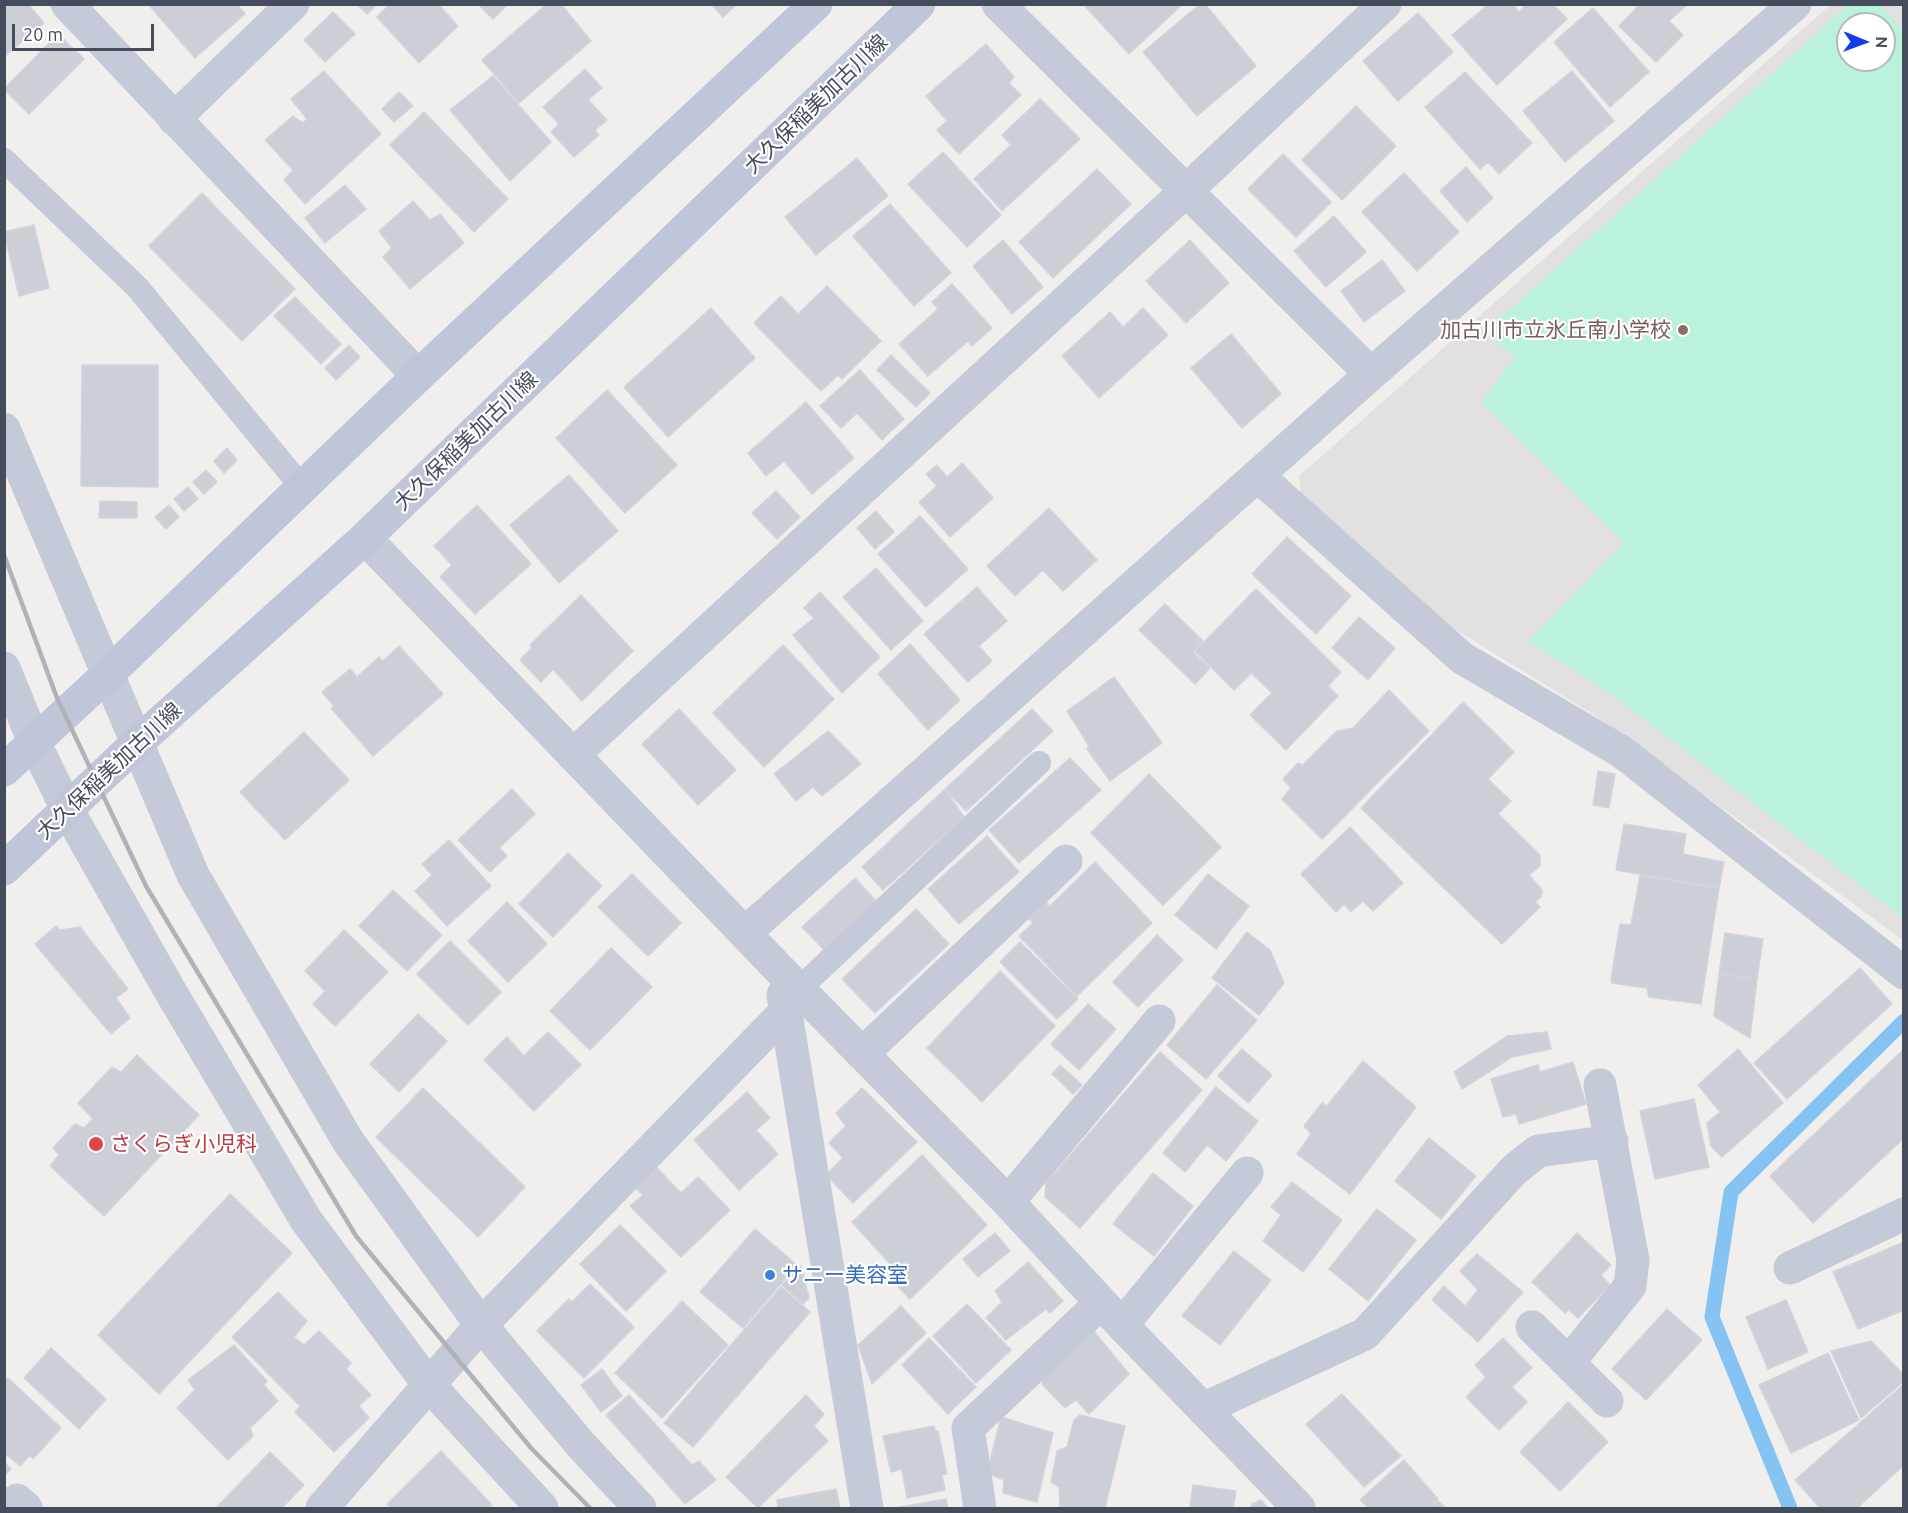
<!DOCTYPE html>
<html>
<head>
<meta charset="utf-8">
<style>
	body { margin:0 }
	#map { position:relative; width:1908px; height:1513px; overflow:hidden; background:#f1efee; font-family:Ubuntu,sans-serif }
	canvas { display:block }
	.frame { position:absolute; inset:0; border:6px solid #454d5d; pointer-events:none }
	.north { position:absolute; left:1836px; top:12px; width:60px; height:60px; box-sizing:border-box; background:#fff; border:2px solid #b5b8be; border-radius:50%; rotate:91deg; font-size:16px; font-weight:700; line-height:24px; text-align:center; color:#454d5d }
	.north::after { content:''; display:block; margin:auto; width:21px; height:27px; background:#0d3ded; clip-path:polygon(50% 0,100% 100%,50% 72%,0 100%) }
	.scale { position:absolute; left:12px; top:24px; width:142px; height:27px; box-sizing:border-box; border:3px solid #454d5d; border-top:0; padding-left:8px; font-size:18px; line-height:21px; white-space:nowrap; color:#454d5d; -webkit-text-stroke:4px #fff; paint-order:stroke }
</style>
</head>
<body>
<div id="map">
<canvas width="1908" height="1513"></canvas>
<div class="frame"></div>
<div class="north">N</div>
<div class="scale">20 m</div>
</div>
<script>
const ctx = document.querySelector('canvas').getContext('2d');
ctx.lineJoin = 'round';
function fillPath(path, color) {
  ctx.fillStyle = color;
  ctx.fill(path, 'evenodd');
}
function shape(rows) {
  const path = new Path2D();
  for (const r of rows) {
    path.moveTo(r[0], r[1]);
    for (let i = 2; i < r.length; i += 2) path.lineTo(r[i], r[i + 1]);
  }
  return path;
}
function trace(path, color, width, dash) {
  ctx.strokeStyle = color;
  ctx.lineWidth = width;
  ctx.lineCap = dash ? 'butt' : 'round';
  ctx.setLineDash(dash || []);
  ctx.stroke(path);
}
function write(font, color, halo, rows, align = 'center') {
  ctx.font = font + ' Ubuntu,"Noto Sans JP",sans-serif';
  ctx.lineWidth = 4.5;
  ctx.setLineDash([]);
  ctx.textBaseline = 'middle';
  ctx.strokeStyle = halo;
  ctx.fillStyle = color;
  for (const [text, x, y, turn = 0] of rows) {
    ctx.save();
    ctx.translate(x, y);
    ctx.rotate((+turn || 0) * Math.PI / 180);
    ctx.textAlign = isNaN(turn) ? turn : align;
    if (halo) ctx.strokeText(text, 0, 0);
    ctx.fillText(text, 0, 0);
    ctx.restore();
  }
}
const education = shape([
	[1830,5,1903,5,1903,940,1599,718,1453,628,1302,500,1299,476],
	[1848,24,1884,24,1884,60,1848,60]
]);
const green = shape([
	[1848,5,1880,5,1903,30,1903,918,1611,694,1528,641,1624,543,1481,402,1515,358,1485,332],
	[1848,24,1884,24,1884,60,1848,60]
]);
const stream = shape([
	[1790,1508,1712,1317,1731,1192,1904,1021]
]);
const building = shape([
	[10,4,28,4,44,23,4,57,4,9,10,4],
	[148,4,237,4,245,14,195,58,148,4],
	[357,4,377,4,367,14,357,4],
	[390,4,438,4,458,26,419,63,377,17,390,4],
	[478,4,508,4,493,19,478,4],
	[547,4,561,4,591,41,519,103,482,60,547,4],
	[711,4,737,4,723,17,711,4],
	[1083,4,1183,4,1129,54,1083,4],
	[1200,4,1205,4,1256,66,1197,116,1143,52,1200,4],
	[1489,4,1512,4,1519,12,1527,4,1553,4,1567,19,1497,85,1452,35,1489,4],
	[1640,4,1688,4,1669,21,1683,35,1656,62,1619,26,1640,4],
	[1593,8,1649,72,1610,107,1554,42,1593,8],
	[333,12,355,34,325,62,304,40,333,12],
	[1418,13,1453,52,1398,101,1363,61,1418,13],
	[58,34,84,59,29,114,4,89,58,34],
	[986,44,1014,77,1009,83,1021,95,959,154,937,130,947,121,926,96,986,44],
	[585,69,602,88,588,100,607,120,595,130,599,135,574,157,551,132,559,124,543,107,585,69],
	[324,71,381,134,305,204,284,180,293,170,265,140,293,116,303,123,307,119,291,99,324,71],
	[1572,71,1614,121,1565,162,1523,111,1572,71],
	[1465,72,1532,143,1499,174,1488,162,1480,169,1425,107,1465,72],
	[493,76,551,142,510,181,450,110,493,76],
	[399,92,413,106,394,122,382,109,399,92],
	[1040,99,1080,139,1002,211,974,179,1011,145,1002,135,1040,99],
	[1356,106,1396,146,1342,200,1302,160,1356,106],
	[424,112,508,199,474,232,390,145,424,112],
	[943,152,1001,215,967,247,908,184,943,152],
	[1283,154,1331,202,1296,237,1248,189,1283,154],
	[857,158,888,196,816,255,785,217,857,158],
	[1466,167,1493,198,1467,222,1440,191,1466,167],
	[1097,169,1131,204,1053,278,1019,242,1097,169],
	[1404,173,1459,232,1417,271,1362,212,1404,173],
	[345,185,366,209,325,243,305,218,345,185],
	[202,193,295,289,242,341,149,246,202,193],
	[413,201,430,220,440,214,464,243,410,289,383,257,392,248,379,231,413,201],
	[890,204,951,273,914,306,853,236,890,204],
	[1334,216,1366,252,1326,287,1294,251,1334,216],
	[34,225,49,288,19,296,4,232,34,225],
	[1003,240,1043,287,1012,314,973,266,1003,240],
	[1190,240,1229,283,1186,323,1146,281,1190,240],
	[1382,260,1405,291,1364,322,1341,291,1382,260],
	[952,284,992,328,972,346,968,341,928,376,899,344,938,309,932,302,952,284],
	[827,286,881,341,842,379,838,375,821,391,754,323,781,296,798,314,827,286],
	[295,297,341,344,321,364,274,316,295,297],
	[711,308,755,358,668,437,624,387,711,308],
	[1143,308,1168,335,1099,398,1062,356,1110,312,1123,327,1143,308],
	[1231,334,1281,394,1242,428,1191,368,1231,334],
	[349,345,360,357,336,380,325,368,349,345],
	[891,355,930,393,916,407,877,370,891,355],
	[82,365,158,365,158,487,81,486,82,365],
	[860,370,904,419,882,440,857,413,841,428,820,406,860,370],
	[607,390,677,465,625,513,556,438,607,390],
	[806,402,854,458,812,494,784,461,766,476,748,453,806,402],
	[227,448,237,460,224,473,214,461,227,448],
	[962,463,993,498,950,537,919,502,937,486,926,474,937,465,947,477,962,463],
	[206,470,217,482,204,494,193,482,206,470],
	[569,475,618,531,559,583,510,525,569,475],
	[188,487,198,499,184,511,174,499,188,487],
	[776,491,800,517,777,539,752,513,776,491],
	[100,501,137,502,137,518,99,518,100,501],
	[169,505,179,517,166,529,155,517,169,505],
	[477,505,531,564,475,614,440,577,452,565,434,546,477,505],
	[1049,508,1097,560,1063,591,1043,570,1015,596,987,566,1049,508],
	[876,511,894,532,875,549,857,528,876,511],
	[920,516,968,569,926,607,878,554,920,516],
	[1287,537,1351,596,1316,634,1252,574,1287,537],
	[876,568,923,621,891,650,843,597,876,568],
	[977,587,1007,621,979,646,992,661,968,682,924,634,977,587],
	[1256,589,1341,672,1328,686,1338,696,1286,750,1250,715,1272,693,1251,673,1234,690,1195,651,1256,589],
	[820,592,880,657,842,693,793,635,814,618,804,608,820,592],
	[581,595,633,651,582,701,553,669,541,682,520,660,532,648,530,645,581,595],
	[1165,604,1203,641,1193,652,1210,668,1195,684,1139,630,1165,604],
	[1359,617,1395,648,1368,680,1332,648,1359,617],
	[910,644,960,700,928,730,878,674,910,644],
	[783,645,834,699,764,767,713,713,783,645],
	[399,646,443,694,373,756,331,708,334,706,322,692,350,669,357,677,379,657,383,661,399,646],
	[1114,677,1162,743,1110,781,1087,749,1089,746,1067,711,1114,677],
	[1389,690,1429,731,1322,839,1282,799,1291,788,1283,779,1298,763,1303,765,1337,731,1353,728,1389,690],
	[1463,702,1514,752,1488,779,1511,801,1498,814,1540,855,1540,866,1529,875,1542,890,1541,897,1535,902,1540,907,1502,944,1361,808,1463,702],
	[679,709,736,770,698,805,642,744,679,709],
	[1032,709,1053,731,966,811,945,789,1032,709],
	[828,731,861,764,822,796,813,787,796,801,774,774,828,731],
	[304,732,349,780,285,840,240,792,304,732],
	[1070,758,1101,790,1019,863,989,830,1070,758],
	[1598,771,1615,774,1609,808,1593,805,1598,771],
	[1149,774,1221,847,1163,905,1091,833,1149,774],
	[512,789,535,814,499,848,507,856,490,872,458,840,512,789],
	[945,789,964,817,883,890,862,867,945,789],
	[1624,824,1686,834,1683,854,1724,862,1719,888,1616,870,1624,824],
	[1350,827,1403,883,1373,911,1363,901,1351,912,1344,904,1336,912,1301,874,1350,827],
	[987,836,1019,872,959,924,928,889,987,836],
	[449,840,491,886,447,926,415,891,432,875,422,864,449,840],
	[568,853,602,886,553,937,519,904,568,853],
	[1095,862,1152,923,1077,996,1019,936,1033,923,1029,919,1046,902,1050,906,1095,862],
	[632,874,681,923,648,956,598,907,632,874],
	[1208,874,1249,906,1216,949,1175,915,1208,874],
	[1640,876,1719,888,1701,1004,1649,997,1647,988,1612,983,1611,980,1620,924,1631,925,1640,876],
	[855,878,878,903,826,952,802,927,855,878],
	[393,890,442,935,407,971,359,926,393,890],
	[507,902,547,944,508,982,468,941,507,902],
	[916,909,949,944,875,1013,842,979,916,909],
	[56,926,60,930,80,927,128,989,116,998,130,1018,111,1034,35,944,56,926],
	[344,930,388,972,335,1026,313,1004,325,991,305,971,344,930],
	[1247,932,1270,950,1284,983,1259,1015,1212,978,1247,932],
	[1725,933,1763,939,1757,979,1719,974,1725,933],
	[1157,935,1183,960,1138,1007,1113,982,1157,935],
	[450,941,501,992,468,1025,417,974,450,941],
	[1020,942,1078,999,1057,1019,1000,962,1020,942],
	[611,948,652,987,590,1050,550,1011,611,948],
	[1860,968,1892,1004,1787,1099,1754,1063,1860,968],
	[1000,971,1055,1026,982,1102,927,1048,1000,971],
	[1719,974,1757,979,1750,1038,1714,1016,1719,974],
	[1217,985,1257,1020,1206,1079,1167,1045,1217,985],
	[1088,1004,1116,1029,1079,1070,1051,1044,1088,1004],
	[418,1014,447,1041,399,1092,370,1064,418,1014],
	[548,1032,581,1065,534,1111,484,1060,507,1037,524,1056,548,1032],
	[1547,1032,1551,1049,1512,1057,1462,1089,1454,1072,1507,1036,1547,1032],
	[1242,1049,1272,1075,1248,1103,1218,1076,1242,1049],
	[1738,1049,1783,1103,1722,1157,1711,1146,1707,1123,1720,1112,1698,1085,1738,1049],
	[1904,1049,1904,1138,1813,1223,1770,1176,1904,1049],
	[1160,1052,1202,1090,1080,1228,1045,1197,1046,1183,1160,1052],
	[137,1055,199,1115,104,1216,50,1166,59,1155,53,1148,75,1124,84,1128,93,1119,78,1103,112,1067,121,1072,137,1055],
	[1363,1061,1416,1107,1350,1194,1297,1154,1311,1134,1304,1126,1322,1103,1327,1106,1363,1061],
	[1573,1062,1586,1104,1519,1124,1516,1114,1503,1117,1491,1079,1538,1065,1540,1072,1573,1062],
	[1060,1065,1082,1085,1073,1094,1052,1074,1060,1065],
	[1216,1087,1258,1121,1226,1161,1207,1145,1185,1172,1163,1153,1216,1087],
	[423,1088,525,1187,478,1237,376,1137,423,1088],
	[862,1088,917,1142,853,1203,826,1175,843,1158,829,1143,846,1126,836,1113,862,1088],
	[747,1092,770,1118,756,1130,778,1154,739,1190,694,1140,747,1092],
	[1694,1099,1709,1167,1655,1179,1640,1111,1694,1099],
	[1429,1138,1476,1176,1441,1219,1395,1181,1429,1138],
	[922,1155,987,1225,910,1299,885,1273,891,1265,852,1222,922,1155],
	[657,1168,681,1193,698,1177,730,1210,681,1257,630,1206,643,1195,636,1189,657,1168],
	[1153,1173,1193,1206,1154,1256,1113,1224,1153,1173],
	[1292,1182,1342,1220,1303,1272,1263,1241,1281,1215,1271,1207,1292,1182],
	[230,1194,292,1253,159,1394,98,1335,230,1194],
	[1377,1209,1416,1240,1368,1301,1329,1269,1377,1209],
	[620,1225,666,1271,626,1311,580,1264,620,1225],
	[755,1229,797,1265,743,1328,700,1292,755,1229],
	[995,1233,1010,1251,978,1277,963,1259,995,1233],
	[1577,1233,1611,1265,1601,1275,1610,1285,1578,1318,1569,1310,1565,1313,1532,1282,1577,1233],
	[1904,1242,1904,1310,1858,1329,1833,1272,1904,1242],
	[1234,1251,1271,1280,1220,1345,1182,1316,1234,1251],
	[1477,1254,1523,1292,1478,1342,1432,1300,1444,1286,1465,1306,1478,1290,1460,1271,1477,1254],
	[1028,1262,1063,1301,1050,1313,1046,1309,1006,1340,986,1318,1002,1302,995,1291,1028,1262],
	[801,1266,809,1298,803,1304,782,1285,801,1266],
	[590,1284,634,1327,584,1378,537,1331,569,1299,572,1302,590,1284],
	[781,1287,810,1312,693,1447,664,1423,781,1287],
	[278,1292,307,1321,294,1337,304,1345,319,1331,351,1363,346,1369,371,1395,359,1406,369,1418,334,1452,295,1412,300,1406,232,1337,278,1292],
	[1786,1300,1808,1352,1768,1369,1746,1317,1786,1300],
	[682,1301,728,1345,662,1418,615,1373,682,1301],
	[967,1304,1011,1350,976,1383,933,1336,967,1304],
	[901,1306,926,1333,872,1384,858,1345,901,1306],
	[1667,1309,1702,1340,1646,1400,1612,1369,1667,1309],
	[1093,1330,1129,1374,1089,1414,1076,1400,1065,1408,1042,1384,1045,1374,1093,1330],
	[929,1338,976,1387,948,1414,902,1365,929,1338],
	[1503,1338,1532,1368,1512,1387,1527,1402,1499,1430,1466,1397,1486,1377,1475,1365,1503,1338],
	[1871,1341,1904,1375,1904,1381,1861,1418,1831,1351,1871,1341],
	[234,1345,267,1381,264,1385,278,1401,250,1428,253,1436,228,1460,177,1408,195,1390,188,1380,234,1345],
	[51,1348,106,1399,79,1429,24,1378,51,1348],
	[1828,1353,1859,1420,1791,1453,1759,1385,1828,1353],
	[602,1369,622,1396,601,1412,581,1385,602,1369],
	[8,1378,61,1428,33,1459,30,1455,20,1466,4,1453,4,1382,8,1378],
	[1904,1384,1904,1465,1857,1508,1820,1508,1795,1480,1904,1384],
	[1342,1394,1401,1456,1364,1487,1306,1424,1342,1394],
	[629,1395,692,1465,699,1461,716,1480,685,1504,606,1415,629,1395],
	[806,1395,824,1414,814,1426,828,1441,758,1508,726,1477,806,1395],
	[1568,1402,1608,1442,1560,1491,1520,1452,1568,1402],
	[1080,1415,1125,1426,1105,1508,1060,1508,1059,1487,1051,1482,1057,1451,1067,1447,1074,1420,1080,1415],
	[1001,1417,1053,1433,1037,1502,1003,1493,1004,1480,987,1473,1001,1417],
	[934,1426,936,1432,938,1431,947,1474,942,1475,945,1490,907,1498,902,1469,891,1472,883,1436,934,1426],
	[441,1451,492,1505,489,1508,391,1508,387,1504,441,1451],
	[270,1452,304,1485,282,1508,216,1508,270,1452],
	[1404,1460,1438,1499,1428,1508,1369,1508,1360,1500,1404,1460],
	[4,1462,11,1469,4,1476,4,1462],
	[1193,1485,1236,1491,1233,1508,1190,1508,1193,1485],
	[836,1489,840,1508,778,1508,777,1500,836,1489],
	[946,1499,948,1508,894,1508,946,1499],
	[1261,1500,1268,1508,1251,1508,1252,1504,1261,1500],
	[1438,1501,1446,1508,1430,1508,1438,1501]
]);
const lane = shape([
	[4,160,137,287,301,486],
	[799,989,1039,763]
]);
const street = shape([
	[67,4,418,376],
	[998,4,1371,374],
	[174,119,293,4],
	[4,429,193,875,348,1141,481,1325,581,1445,640,1508],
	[1258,476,1462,658,1622,752,1904,973],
	[365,538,780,970,1008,1202,1122,1325,1299,1508],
	[4,668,34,742,67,809,169,989,306,1220,428,1384,542,1508],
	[573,755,1187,190,1385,4],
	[745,933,1371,374,1795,4],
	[783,995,867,1508],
	[862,1054,1066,861],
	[1008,1202,1159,1021],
	[1790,1268,1904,1214],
	[1122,1325,1247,1173],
	[1532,1327,1607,1401],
	[1569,1362,1630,1286,1633,1260,1600,1085],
	[1203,1409,1365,1334,1514,1170,1538,1151,1612,1141],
	[17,1500,26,1508],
	[322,1508,481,1325,785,1012],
	[980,1508,968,1428,1101,1303]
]);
const secondary = shape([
	[4,770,107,675,418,376,816,4],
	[4,869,137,743,365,538,919,4]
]);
const rail = shape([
	[4,555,57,698,146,886,356,1236,531,1448,590,1508]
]);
const markers = [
	[1683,330,6,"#8d6e63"],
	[96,1144,8,"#e0444e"],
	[770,1275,6,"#3f7fe0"]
];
const streetNames = [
	["大久保稲美加古川線",816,104,-44],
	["大久保稲美加古川線",466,441,-44],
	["大久保稲美加古川線",109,771,-43]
];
const educationNames = [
	["加古川市立氷丘南小学校",1671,330]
];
const healthNames = [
	["さくらぎ小児科",110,1144]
];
const shopNames = [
	["サニー美容室",782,1275]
];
fillPath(education, '#e2e0e0');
fillPath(green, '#baf2dc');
trace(stream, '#84c3f2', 15);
fillPath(building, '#cdcfd7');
trace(building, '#d2d3db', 1.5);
trace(lane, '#c4cad7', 24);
trace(street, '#c4cad7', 33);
trace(secondary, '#c0c6d9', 33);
trace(rail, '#b0b2b9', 4.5);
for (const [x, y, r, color] of markers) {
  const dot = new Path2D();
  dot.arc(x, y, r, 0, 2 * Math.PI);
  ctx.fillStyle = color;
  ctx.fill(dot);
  trace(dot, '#fff', 2);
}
write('21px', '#454d5d', '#fff', streetNames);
write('21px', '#785e54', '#fff', educationNames, 'right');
write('21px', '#be3a42', '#fff', healthNames, 'left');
write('21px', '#366cbe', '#fff', shopNames, 'left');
</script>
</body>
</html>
